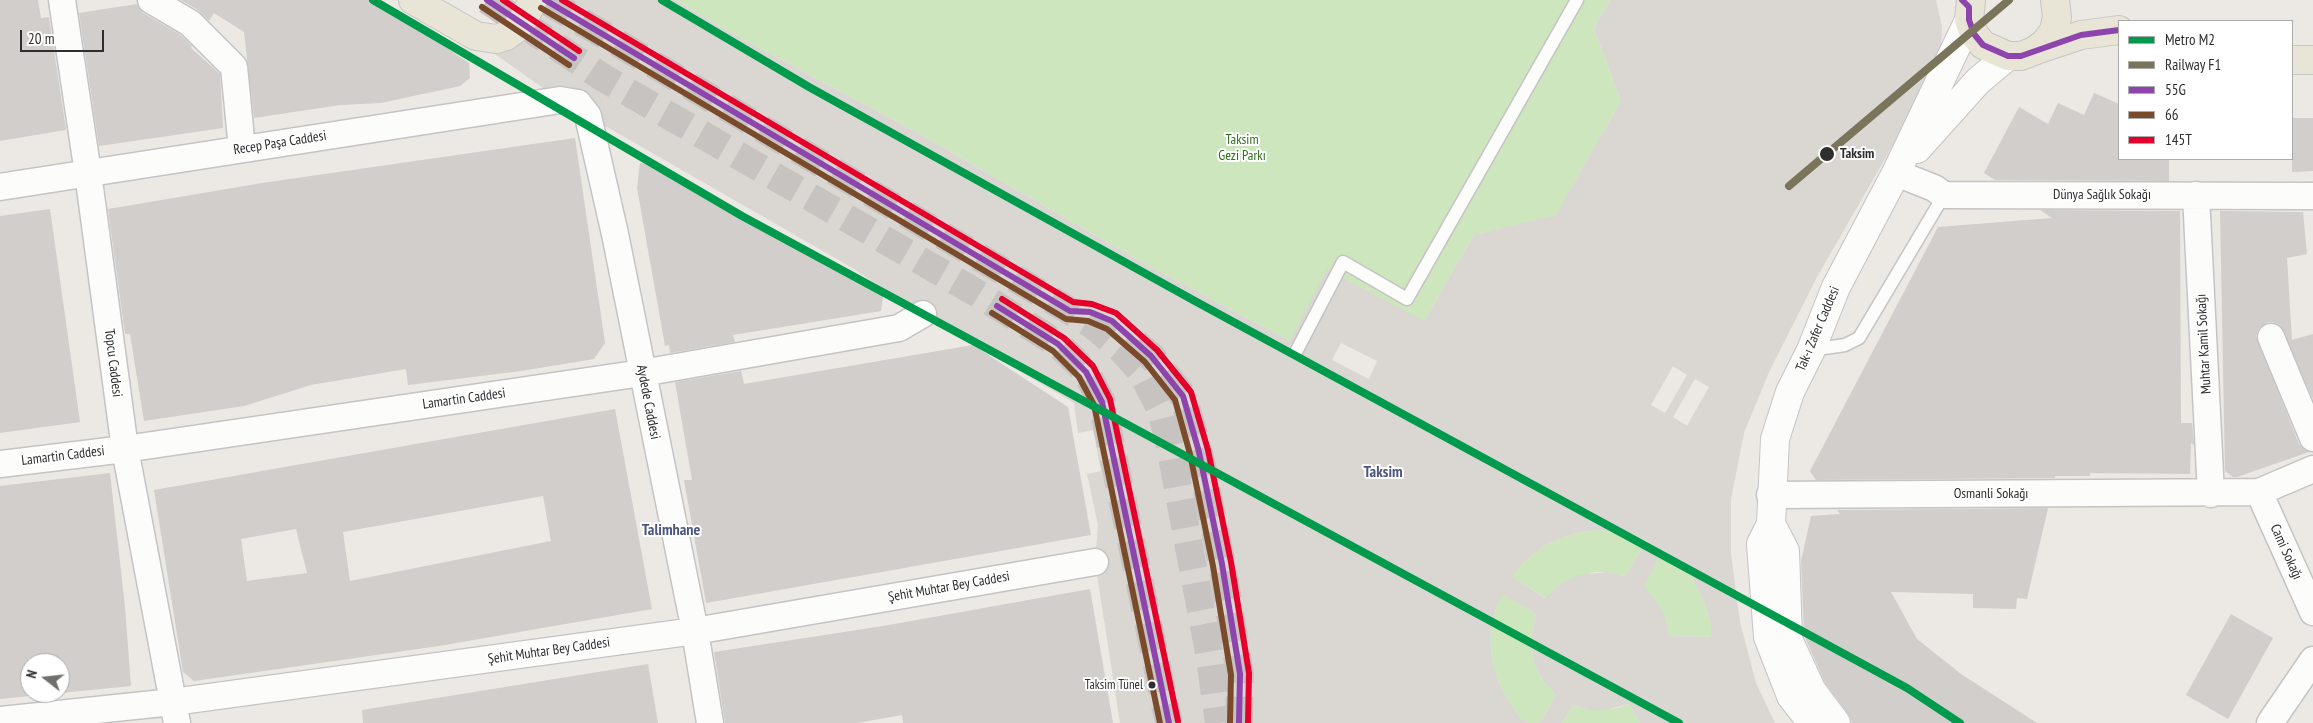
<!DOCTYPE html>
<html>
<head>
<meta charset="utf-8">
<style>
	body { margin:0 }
	#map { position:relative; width:2313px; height:723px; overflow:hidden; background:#ece8e4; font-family:"PT Sans Narrow",sans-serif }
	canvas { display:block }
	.legend { position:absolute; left:2118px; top:20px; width:175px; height:140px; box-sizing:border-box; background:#fff; border:1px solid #ababab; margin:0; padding:6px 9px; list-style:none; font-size:15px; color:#2e2e2e }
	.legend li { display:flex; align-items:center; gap:10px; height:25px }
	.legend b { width:25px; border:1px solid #ababab }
	.north { position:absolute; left:20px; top:653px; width:50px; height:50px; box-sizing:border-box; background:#fff; border:1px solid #ababab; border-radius:50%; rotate:286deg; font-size:14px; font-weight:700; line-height:20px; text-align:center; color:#2e2e2e }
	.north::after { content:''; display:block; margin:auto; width:18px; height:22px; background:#706f6e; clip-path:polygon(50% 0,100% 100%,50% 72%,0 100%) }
	.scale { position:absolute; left:20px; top:30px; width:84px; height:22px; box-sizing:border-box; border:2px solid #2e2e2e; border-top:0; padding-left:6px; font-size:15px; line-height:18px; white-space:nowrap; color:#2e2e2e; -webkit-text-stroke:4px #fff; paint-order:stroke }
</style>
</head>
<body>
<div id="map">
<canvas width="2313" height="723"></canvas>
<ul class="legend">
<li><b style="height:6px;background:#009a4c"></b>Metro M2</li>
<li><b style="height:6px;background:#7a745a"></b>Railway F1</li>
<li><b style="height:6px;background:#8e44ad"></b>55G</li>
<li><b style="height:6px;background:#7a4b2a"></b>66</li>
<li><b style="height:6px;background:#e4002b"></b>145T</li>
</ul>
<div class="north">N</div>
<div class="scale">20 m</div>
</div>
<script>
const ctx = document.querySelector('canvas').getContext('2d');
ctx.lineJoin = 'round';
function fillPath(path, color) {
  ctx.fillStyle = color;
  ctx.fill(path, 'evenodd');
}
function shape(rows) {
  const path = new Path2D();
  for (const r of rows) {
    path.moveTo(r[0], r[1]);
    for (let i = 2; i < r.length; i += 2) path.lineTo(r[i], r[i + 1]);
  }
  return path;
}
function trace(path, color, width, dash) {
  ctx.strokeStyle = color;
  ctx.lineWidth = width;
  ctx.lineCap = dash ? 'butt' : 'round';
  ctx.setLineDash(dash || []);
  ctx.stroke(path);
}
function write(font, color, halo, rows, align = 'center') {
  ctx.font = font + ' "PT Sans Narrow",sans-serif';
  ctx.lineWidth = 4;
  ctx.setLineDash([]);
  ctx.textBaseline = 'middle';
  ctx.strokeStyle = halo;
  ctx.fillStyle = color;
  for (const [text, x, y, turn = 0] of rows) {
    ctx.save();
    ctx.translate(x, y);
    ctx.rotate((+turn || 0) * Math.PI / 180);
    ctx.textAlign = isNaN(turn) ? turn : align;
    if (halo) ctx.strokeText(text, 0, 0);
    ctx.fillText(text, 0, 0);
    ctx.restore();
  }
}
const green = shape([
	[675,0,1610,0,1594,29,1621,101,1556,216,1474,235,1424,321,1290,341,1147,265,916,132,737,36],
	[1598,530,1628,533,1647,540,1625,576,1608,572,1595,572,1561,583,1546,598,1511,577,1523,563,1545,545,1572,534],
	[1663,549,1692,577,1703,599,1711,623,1712,637,1669,636,1665,617,1643,587],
	[1501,593,1536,614,1531,640,1534,663,1543,681,1556,695,1540,723,1527,723,1518,715,1503,692,1493,666,1490,638,1495,611],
	[1629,704,1640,723,1562,723,1573,705,1590,710,1617,708]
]);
const plaza = shape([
	[539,0,675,0,737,36,916,132,1147,265,1290,341,1327,269,1424,321,1474,235,1556,215,1621,101,1594,29,1610,0,1936,0,1942,27,1941,48,1932,77,1817,277,1769,372,1744,433,1731,499,1731,554,1740,622,1756,683,1775,723,1640,723,1629,704,1604,710,1590,710,1573,705,1562,723,1540,723,1556,695,1543,681,1534,663,1531,640,1536,614,1502,594,1495,611,1490,638,1493,666,1503,692,1518,715,1527,723,1120,723,1095,562,1098,525,1087,474,1101,471,1093,430,1078,433,1074,403,923,314,849,266,560,100,482,45],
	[1341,343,1377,361,1369,379,1332,360],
	[1673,366,1687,375,1665,413,1651,405],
	[1695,379,1709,387,1687,426,1673,417],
	[1598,530,1628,533,1647,540,1625,576,1608,572,1579,575,1561,583,1545,598,1512,577,1523,563,1545,545,1572,534],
	[1663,549,1692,577,1703,599,1711,623,1711,637,1669,636,1665,617,1656,601,1644,587]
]);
const building = shape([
	[0,0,38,0,41,18,49,17,66,130,0,141],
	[181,0,375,0,469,63,470,78,460,86,381,103,340,105,254,118,244,32,214,13,209,21,198,10],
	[137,4,143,13,181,35,192,46,191,48,220,74,223,128,99,146,79,13],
	[2094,93,2119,104,2119,159,2169,159,2169,181,1995,180,1984,173,2019,107,2048,124,2058,103,2084,115],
	[2292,118,2313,118,2313,171,2292,172],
	[575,138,605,343,594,359,521,371,408,385,406,369,311,385,244,406,144,421,130,334,125,334,108,209,262,183],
	[640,163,659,167,884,290,881,311,733,335,735,342,670,353,669,345,665,346,637,188],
	[50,209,80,422,0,433,0,216],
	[2040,210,2180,211,2181,423,2192,423,2194,445,2191,443,2190,474,2090,473,2090,476,2055,476,2055,478,1816,480,1810,471,1938,227,2052,218],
	[2220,211,2303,212,2307,254,2287,258,2292,340,2313,334,2313,399,2280,325,2273,322,2266,323,2259,328,2256,336,2299,444,2309,452,2237,477,2233,477,2225,471],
	[973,345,1068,407,1091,535,706,603,684,480,692,480,675,382,741,371,744,384],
	[615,409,652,609,439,646,194,681,183,672,154,490],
	[543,496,551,541,350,581,343,532],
	[296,529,307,573,247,581,241,539],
	[110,473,125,607,131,686,0,699,0,486],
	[30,663,60,663,60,693,30,693],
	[2048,508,2027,599,2017,598,2016,609,1973,608,1973,594,1891,592,1917,639,1961,674,2037,723,1852,723,1848,714,1825,683,1804,635,1801,561,1811,516,1840,514,1837,510],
	[1090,589,1113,723,903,723,902,715,857,723,725,723,714,652,883,626],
	[2231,614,2273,638,2228,719,2186,695],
	[648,664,658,723,363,723,362,710]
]);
const primaryTunnel = shape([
	[487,0,602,77,975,292,1058,344,1086,372,1102,402,1169,723],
	[545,0,1070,311,1094,326,1122,350,1141,371,1161,410,1169,441,1210,658,1219,723],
	[1136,343,1151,356,1183,396,1199,452,1222,564,1240,674,1239,723]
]);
const lane = shape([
	[1297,350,1343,262,1407,299,1577,0],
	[1811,350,1845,345,1859,338,1944,195]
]);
const street = shape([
	[62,0,88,173,125,449,177,723],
	[151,0,190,23,234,67,242,149],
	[1896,173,1934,188,1944,195,2313,196],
	[0,187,560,100,578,103,588,116,615,234,695,631,710,723],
	[2196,195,2211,494],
	[2271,337,2313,438],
	[0,464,125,449,642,373,899,328,923,314],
	[2259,492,2313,612],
	[1770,495,2259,492,2313,469],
	[0,720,173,702,695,631,1095,562],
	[2270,723,2313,660]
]);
const secondary = shape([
	[1917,149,1978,81,2008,56],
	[1771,524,1785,551,1788,639,1812,691,1836,723],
	[1812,723,1791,696,1768,637,1761,544,1771,524,1775,439,1790,392,1811,350,1836,287,1896,173,1969,20]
]);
const primary = shape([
	[413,0,476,36,496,39,506,36,516,29,524,18,533,0],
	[1971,0,1969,20,1974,34,1983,45,2008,56,2021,56,2034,51,2045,43,2054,31,2057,17,2055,0],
	[2036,50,2081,35,2119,30],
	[2292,60,2313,60]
]);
const bus1 = shape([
	[487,0,574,58],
	[545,0,1070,311,1090,312,1112,321,1151,356,1183,396,1199,452,1222,564,1240,674,1239,723],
	[1962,0,1969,7,1969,20,1974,34,1983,45,2008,56,2021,56,2081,35,2119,30],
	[997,306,1058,344,1086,372,1102,402,1169,723]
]);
const bus2 = shape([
	[482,7,569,65],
	[541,8,1066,319,1088,321,1107,329,1145,362,1175,400,1190,454,1213,566,1231,675,1230,723],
	[992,313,1053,351,1079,377,1094,405,1160,723]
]);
const bus3 = shape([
	[503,0,579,51],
	[562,0,1073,302,1092,304,1116,313,1157,350,1191,392,1208,450,1231,562,1249,673,1248,723],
	[1002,299,1064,338,1093,366,1110,399,1178,721]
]);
const rail1 = shape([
	[1789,186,2009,0]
]);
const metro1 = shape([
	[373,0,742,216,1679,723],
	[662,0,809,87,1193,300,1907,688,1960,723]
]);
const markers = [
	[1827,154,8,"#2e2e2e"],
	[1152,685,4.5,"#2e2e2e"]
];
const busNames = [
	["Taksim Tünel",1143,685]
];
const parkNames = [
	["Taksim",1242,140],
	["Gezi Parkı",1242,156]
];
const streetNames = [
	["Recep Paşa Caddesi",280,143,-9],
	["Dünya Sağlık Sokağı",2102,195],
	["Tak-ı Zafer Caddesi",1818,329,-67],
	["Muhtar Kamil Sokağı",2204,344,-93],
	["Topcu Caddesi",113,363,83],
	["Lamartin Caddesi",464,399,-8],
	["Aydede Caddesi",648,402,79],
	["Lamartin Caddesi",63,456,-7],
	["Osmanli Sokağı",1991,494],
	["Cami Sokağı",2286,552,66],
	["Şehit Muhtar Bey Caddesi",949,587,-10],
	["Şehit Muhtar Bey Caddesi",549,651,-8]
];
const stopNames = [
	["Taksim",1840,154]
];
const quarterNames = [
	["Taksim",1383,472],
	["Talimhane",671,530]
];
fillPath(green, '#cee6be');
fillPath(plaza, '#dad6d2');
fillPath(building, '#d1cecb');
trace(primaryTunnel, '#c6c3c0', 28, [28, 14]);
trace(lane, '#c5c4c5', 15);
trace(street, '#c5c4c5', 29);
trace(secondary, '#c5c4c5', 30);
trace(primary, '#c6c5c4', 30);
trace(lane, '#fcfcfb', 12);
trace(street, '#fcfcfb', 26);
trace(secondary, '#fcfcfb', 28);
trace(primary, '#e8e4d6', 28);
trace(bus1, '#8e44ad', 6);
trace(bus2, '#7a4b2a', 6);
trace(bus3, '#e4002b', 6);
trace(rail1, '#7a745a', 8);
trace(metro1, '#009a4c', 8);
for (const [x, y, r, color] of markers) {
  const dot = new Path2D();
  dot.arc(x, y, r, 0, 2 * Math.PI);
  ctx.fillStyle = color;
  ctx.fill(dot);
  trace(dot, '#fff', 2);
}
write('13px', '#2e2e2e', '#fff', busNames, 'right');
write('14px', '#2c6e1b', '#fff', parkNames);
write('14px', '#2e2e2e', '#fff', streetNames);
write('bold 14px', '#2e2e2e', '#fff', stopNames, 'left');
write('bold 16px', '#4d5680', '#fff', quarterNames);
</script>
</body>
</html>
